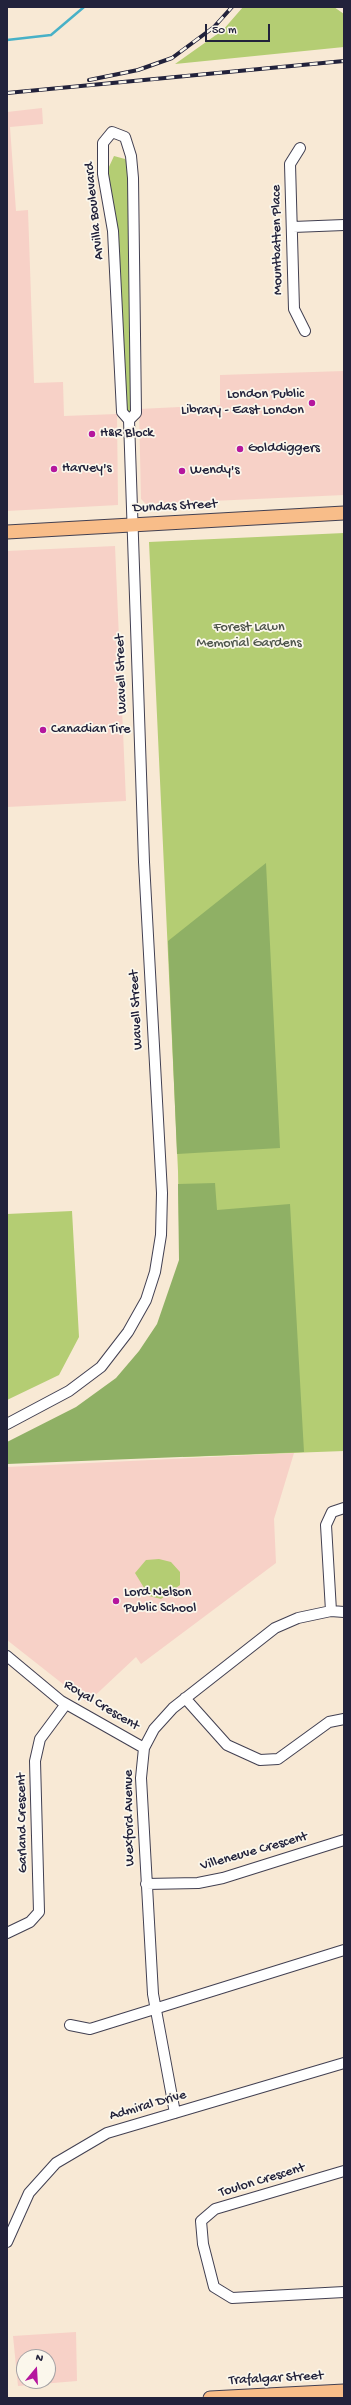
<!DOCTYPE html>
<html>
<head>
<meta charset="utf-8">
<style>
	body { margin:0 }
	#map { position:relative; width:351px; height:2405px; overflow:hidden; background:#f8e9d5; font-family:"Gochi Hand",sans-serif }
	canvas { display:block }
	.frame { position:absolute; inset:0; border:8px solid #22223b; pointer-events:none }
	.north { position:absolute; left:16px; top:2349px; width:40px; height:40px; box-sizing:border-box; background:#fbf7ec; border:1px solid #a4a2a5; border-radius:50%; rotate:18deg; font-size:11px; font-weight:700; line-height:16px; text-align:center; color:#22223b }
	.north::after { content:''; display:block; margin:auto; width:14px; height:18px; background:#b5179e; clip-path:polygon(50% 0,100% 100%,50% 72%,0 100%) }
	.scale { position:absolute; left:205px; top:24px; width:65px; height:18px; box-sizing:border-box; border:2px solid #22223b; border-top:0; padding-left:5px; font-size:12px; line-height:14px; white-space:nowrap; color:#22223b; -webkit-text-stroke:3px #fbf7ec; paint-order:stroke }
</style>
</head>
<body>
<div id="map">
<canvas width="351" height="2405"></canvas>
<div class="frame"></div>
<div class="north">N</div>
<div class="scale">50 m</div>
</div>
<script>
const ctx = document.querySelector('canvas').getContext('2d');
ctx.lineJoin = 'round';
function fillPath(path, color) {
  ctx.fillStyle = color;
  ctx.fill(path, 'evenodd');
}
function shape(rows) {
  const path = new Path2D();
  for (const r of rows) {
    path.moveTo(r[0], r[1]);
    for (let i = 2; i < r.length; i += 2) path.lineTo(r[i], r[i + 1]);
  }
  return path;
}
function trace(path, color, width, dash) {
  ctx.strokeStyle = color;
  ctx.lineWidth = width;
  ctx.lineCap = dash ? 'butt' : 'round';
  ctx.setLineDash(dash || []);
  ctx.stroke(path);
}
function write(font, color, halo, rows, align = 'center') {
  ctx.font = font + ' "Gochi Hand",sans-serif';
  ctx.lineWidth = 3.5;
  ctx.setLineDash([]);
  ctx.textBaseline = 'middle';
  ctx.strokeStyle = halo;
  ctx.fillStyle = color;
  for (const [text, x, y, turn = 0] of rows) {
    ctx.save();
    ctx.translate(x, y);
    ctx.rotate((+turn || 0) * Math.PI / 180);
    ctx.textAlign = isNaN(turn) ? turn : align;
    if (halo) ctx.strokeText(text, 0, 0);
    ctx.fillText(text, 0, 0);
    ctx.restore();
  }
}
const built = shape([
	[42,108,43,124,10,127,16,211,28,210,34,383,63,382,64,416,117,414,118,505,7,511,7,112],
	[344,371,344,495,146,504,141,499,139,409,220,405,220,375],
	[115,546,126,801,7,807,7,551],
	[294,1453,274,1519,276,1563,141,1664,136,1657,87,1703,7,1640,7,1467],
	[76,2332,77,2381,18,2386,13,2336],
	[24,2357,48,2357,48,2381,24,2381]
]);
const green = shape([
	[243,7,334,7,344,14,344,47,175,64,223,30],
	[114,156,125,159,128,164,131,411,127,411,117,247,108,169],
	[344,533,344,1451,183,1457,178,1171,149,542],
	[72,1211,79,1337,59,1375,7,1400,7,1214],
	[159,1559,171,1562,180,1572,180,1585,161,1599,149,1596,135,1573,146,1560]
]);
const forest = shape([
	[266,863,280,1148,177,1154,168,941],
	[215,1183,217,1210,290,1204,304,1452,7,1464,7,1442,76,1407,116,1378,139,1351,157,1324,179,1260,178,1184]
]);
const stream = shape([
	[7,40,51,35,84,7]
]);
const minor = shape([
	[300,148,290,164,294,309,305,331],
	[293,227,344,225],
	[7,1424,69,1391,101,1367,128,1332,146,1300,155,1272,161,1235,162,1193,144,862,129,420,122,412,113,231,103,174,103,143,112,132,125,137,131,156,133,178,136,413,129,420],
	[331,1611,326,1525,332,1512,344,1508],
	[7,1656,61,1701,144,1748],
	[185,1698,227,1745,260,1760,278,1759,329,1722,344,1719],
	[146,1884,198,1883,223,1878,344,1840],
	[7,1933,30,1922,39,1912,35,1761,40,1739,66,1704],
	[70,2025,90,2029,344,1950],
	[175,2113,153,1994,141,1778,144,1748,154,1729,173,1708,275,1628,298,1618,331,1611,344,1612],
	[344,2171,215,2209,201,2221,203,2244,214,2287,232,2298,344,2292],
	[7,2242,29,2193,56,2163,107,2133,344,2063]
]);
const major = shape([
	[7,532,344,513],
	[210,2398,344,2391]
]);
const rail = shape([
	[89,80,138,70,172,58,214,27,232,7],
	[7,93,344,61]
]);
const markers = [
	[312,403,4,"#b5179e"],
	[92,434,4,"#b5179e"],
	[240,449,4,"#b5179e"],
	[54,469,4,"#b5179e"],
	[182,471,4,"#b5179e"],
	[43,730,4,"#b5179e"],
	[116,1601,4,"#b5179e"]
];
const streetNames = [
	["Arvilla Boulevard",95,211,-96],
	["Mountbatten Place",278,240,-91],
	["Dundas Street",175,507,-3],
	["Wavell Street",122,674,-92],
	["Wavell Street",137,1010,-93],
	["Royal Crescent",101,1706,31],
	["Wexford Avenue",130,1818,-91],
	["Garland Crescent",23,1823,-91],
	["Villeneuve Crescent",254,1852,-16],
	["Admiral Drive",148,2106,-16],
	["Toulon Crescent",262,2181,-17],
	["Trafalgar Street",276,2379,-3]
];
const poiNames = [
	["London Public",304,395,"right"],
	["Library - East London",304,411,"right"],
	["H&R Block",100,434],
	["Golddiggers",248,449],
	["Harvey's",62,469],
	["Wendy's",190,471],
	["Canadian Tire",51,730],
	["Lord Nelson",124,1593],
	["Public School",124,1609]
];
const parkNames = [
	["Forest Lawn",249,628],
	["Memorial Gardens",249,644]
];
fillPath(built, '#f7d1c7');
fillPath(green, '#b4cd73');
fillPath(forest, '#8fb065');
trace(stream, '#48b1c7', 2.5);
trace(minor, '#424052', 12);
trace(major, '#424052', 15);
trace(minor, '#fff', 10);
trace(major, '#f8bd89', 13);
trace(rail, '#22223b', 4);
trace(rail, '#fbf7ec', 2.5, [8]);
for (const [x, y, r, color] of markers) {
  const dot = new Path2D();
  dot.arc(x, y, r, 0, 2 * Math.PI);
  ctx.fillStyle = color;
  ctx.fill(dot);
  trace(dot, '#fbf7ec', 1.5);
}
write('14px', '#22223b', '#fbf7ec', streetNames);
write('14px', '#22223b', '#fbf7ec', poiNames, 'left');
write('14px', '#4e554c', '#fbf7ec', parkNames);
</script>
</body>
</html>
